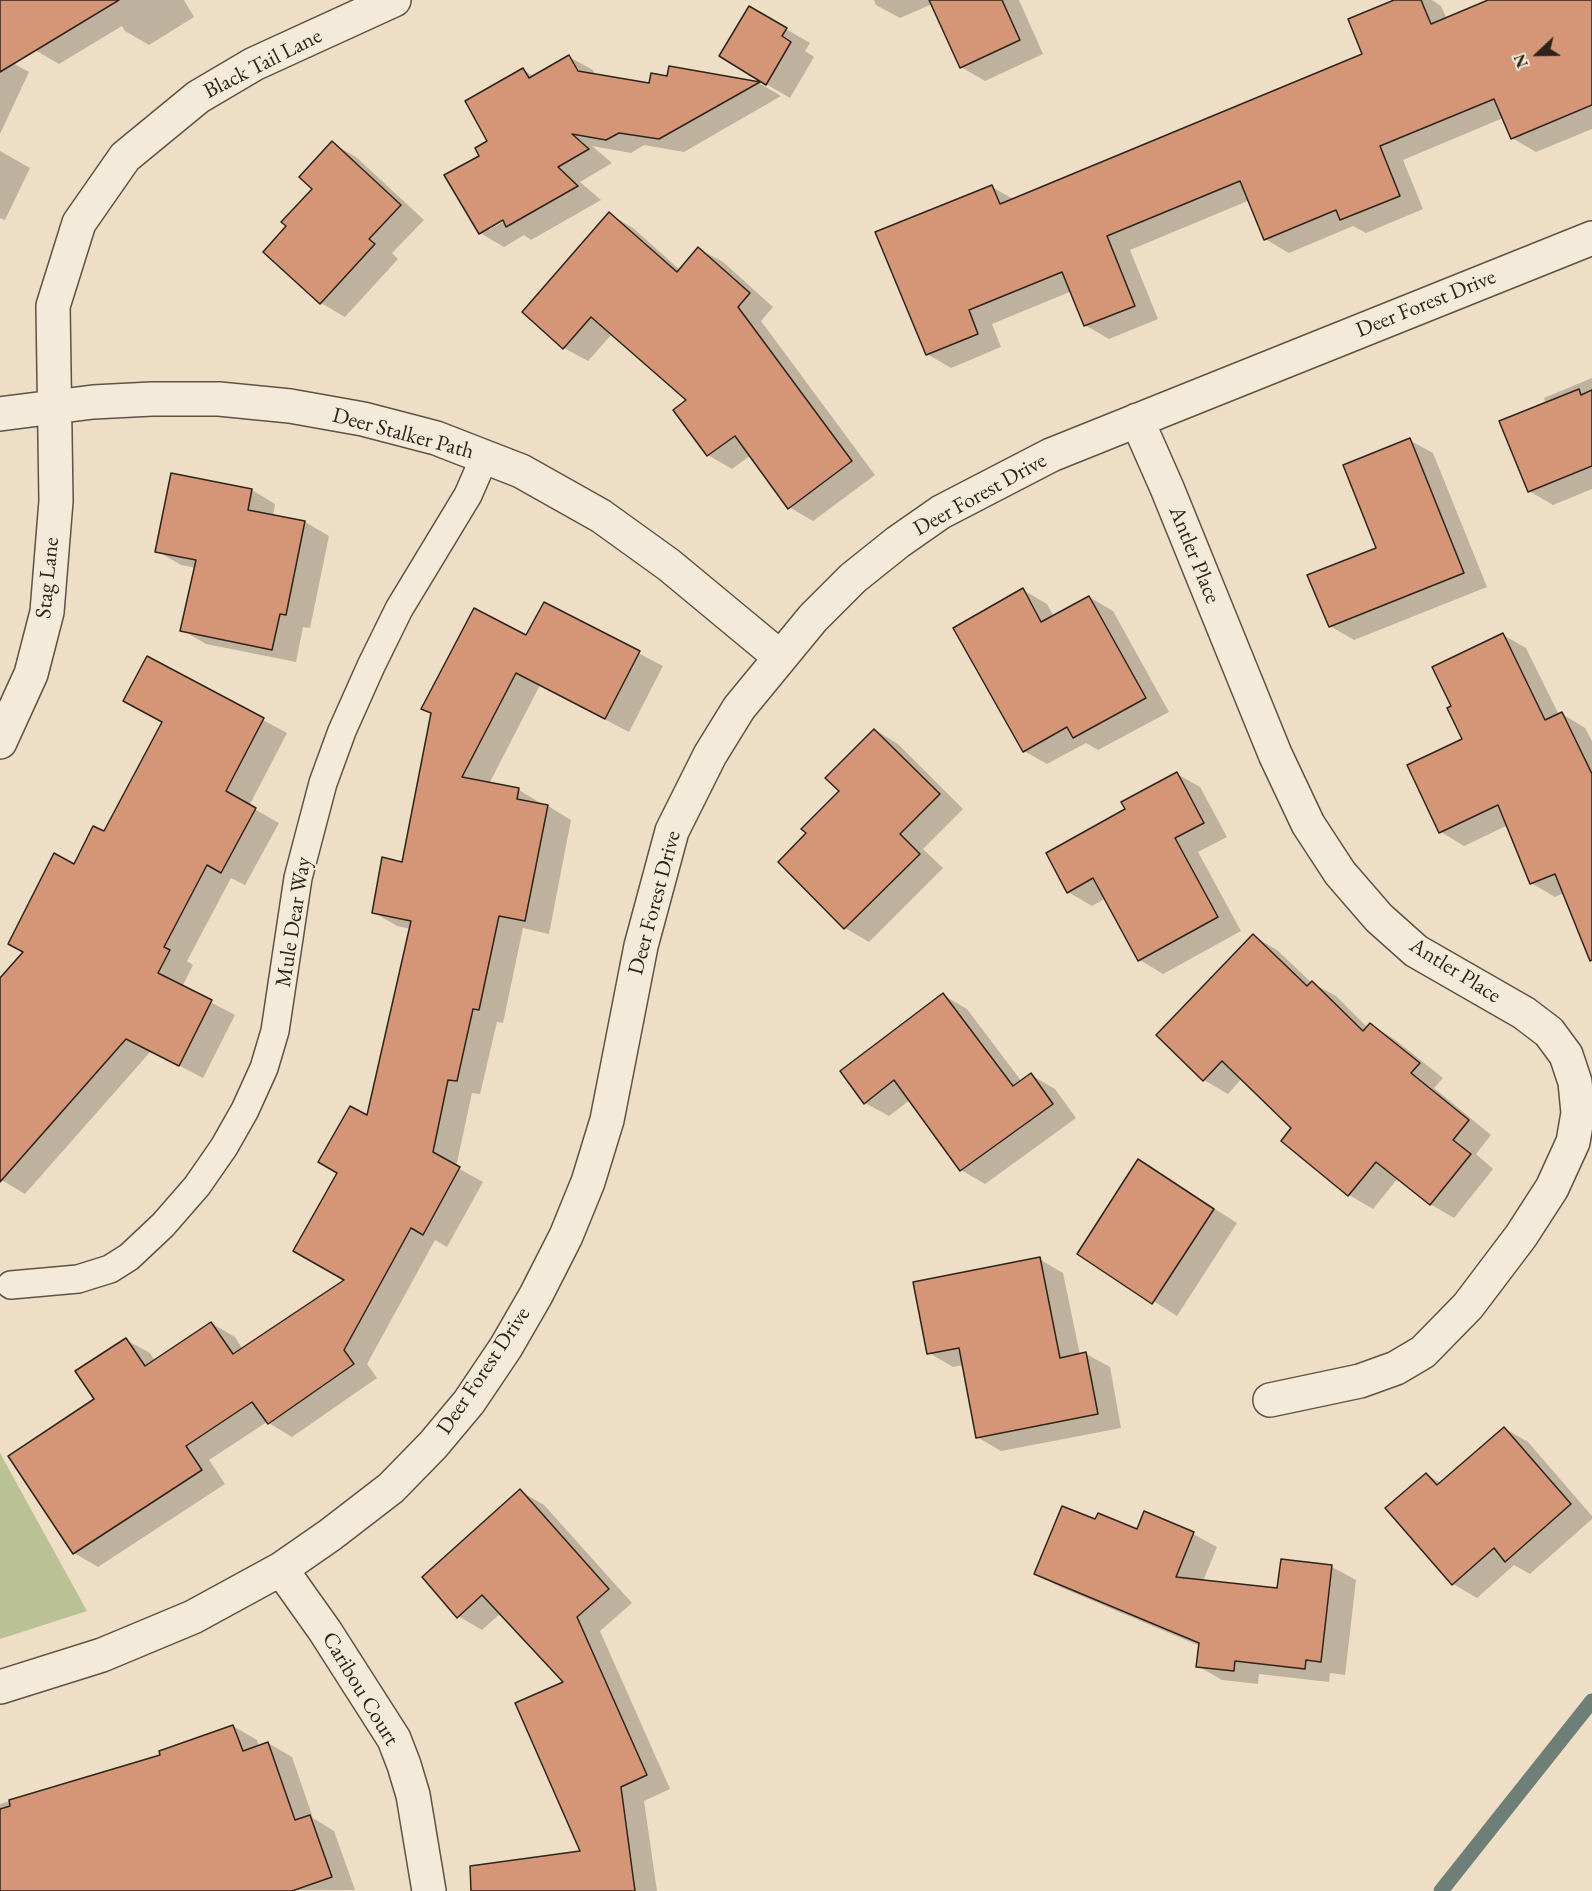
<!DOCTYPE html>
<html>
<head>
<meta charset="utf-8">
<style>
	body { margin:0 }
	#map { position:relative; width:1592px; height:1891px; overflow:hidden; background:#eedec5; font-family:"EB Garamond",serif }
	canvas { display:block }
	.north { position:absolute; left:1508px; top:24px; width:60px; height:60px; -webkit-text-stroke:4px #f4ead9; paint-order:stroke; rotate:248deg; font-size:16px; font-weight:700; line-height:24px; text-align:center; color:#2e241a }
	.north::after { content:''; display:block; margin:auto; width:21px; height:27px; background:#2e241a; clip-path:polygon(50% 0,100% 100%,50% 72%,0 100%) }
</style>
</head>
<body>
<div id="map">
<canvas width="1592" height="1891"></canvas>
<div class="north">N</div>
</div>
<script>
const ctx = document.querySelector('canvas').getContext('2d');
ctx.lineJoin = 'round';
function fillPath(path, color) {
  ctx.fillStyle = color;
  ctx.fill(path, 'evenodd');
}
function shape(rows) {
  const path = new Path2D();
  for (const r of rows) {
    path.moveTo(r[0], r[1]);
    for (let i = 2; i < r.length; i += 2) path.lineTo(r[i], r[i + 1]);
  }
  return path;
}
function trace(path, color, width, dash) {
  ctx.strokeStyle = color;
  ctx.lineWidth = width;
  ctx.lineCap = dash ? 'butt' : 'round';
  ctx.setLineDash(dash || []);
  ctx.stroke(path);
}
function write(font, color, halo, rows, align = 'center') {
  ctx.font = font + ' "EB Garamond",serif';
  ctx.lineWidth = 4.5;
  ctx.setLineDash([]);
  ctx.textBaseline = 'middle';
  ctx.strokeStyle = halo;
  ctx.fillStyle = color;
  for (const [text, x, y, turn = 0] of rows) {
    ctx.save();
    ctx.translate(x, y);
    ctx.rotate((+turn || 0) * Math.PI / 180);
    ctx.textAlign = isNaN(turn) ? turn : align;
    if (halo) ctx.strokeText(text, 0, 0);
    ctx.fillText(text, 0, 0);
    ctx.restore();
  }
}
const green = shape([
	[0,1453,87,1611,0,1639]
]);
const shadow = shape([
	[5,0,184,0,194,17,149,45,125,31,122,26,59,64,35,50],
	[874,0,1019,0,1043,54,985,81,961,67,932,4,900,18,876,5],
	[1397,0,1432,0,1441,6,1447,19,1492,0,1592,0,1592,129,1536,152,1512,138,1503,118,1403,160,1423,209,1366,233,1353,226,1289,253,1265,239,1250,200,1130,250,1158,319,1109,339,1085,325,1072,291,992,324,1001,347,951,368,927,354,992,187,1015,200,1364,55],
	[750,8,810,43,805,51,814,57,790,98,766,84],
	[0,56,29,72,0,134],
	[569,57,593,70,596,76,650,85,668,78,670,67,759,83,781,96,684,152,644,145,631,153,592,146,612,163,580,182,601,200,531,240,524,235,504,247,480,233,481,156,523,70,535,77],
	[508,215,510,218,489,230,489,226],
	[332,143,356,157,424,220,392,253,398,259,345,317,321,303,289,226,314,188],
	[0,151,30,168,5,220,0,218],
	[609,214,633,228,680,270,699,249,723,262,773,307,761,321,875,475,813,521,789,507,751,455,732,469,708,455,689,400,612,334,588,361,564,348,524,312],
	[1592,378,1592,489,1553,505,1529,491,1546,404,1544,398],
	[1409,440,1433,453,1487,587,1354,640,1330,626,1378,548],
	[252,490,275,504,273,516,305,522,329,536,310,628,303,627,296,662,206,644,182,630,196,568,181,565,157,551],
	[1023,590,1047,604,1054,617,1089,597,1113,611,1169,712,1098,750,1086,743,1047,764,1024,751],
	[544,604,663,666,629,732,540,685,489,784,519,790,542,804,542,805,548,806,571,820,549,934,523,928,503,1023,497,1022,480,1094,472,1093,456,1167,483,1182,447,1247,435,1240,367,1364,377,1378,292,1437,267,1422,209,1460,225,1484,98,1567,74,1553,96,1400,126,1340,150,1353,155,1361,211,1323,235,1337,243,1350,346,1280,368,1118,411,929,397,926,373,912,403,863],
	[1503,635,1526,648,1559,715,1562,714,1585,728,1592,741,1592,943,1564,893,1555,897,1531,883,1508,825,1464,846,1441,832,1464,739,1453,706],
	[148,658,287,733,249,806,279,823,245,885,231,878,187,961,193,965,182,987,235,1015,203,1078,151,1051,25,1194,0,1179,0,980,25,952,75,866,105,833,164,722],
	[875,730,898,744,963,809,923,849,943,868,869,942,845,928,780,862,808,833,841,791],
	[1177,774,1200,787,1227,837,1198,852,1241,931,1163,974,1140,960,1106,898,1092,906,1068,892,1127,810],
	[1253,936,1277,950,1312,983,1336,996,1368,1028,1371,1025,1394,1039,1443,1078,1434,1088,1491,1135,1476,1154,1493,1169,1454,1218,1430,1204,1398,1178,1373,1209,1349,1195,1283,1141,1294,1128,1242,1078,1228,1094,1204,1080],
	[943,995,967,1009,1022,1082,1031,1075,1055,1089,1076,1118,985,1184,961,1170,910,1100,889,1116,865,1103],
	[1162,1175,1237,1223,1177,1316,1079,1254],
	[1039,1259,1063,1273,1080,1355,1086,1354,1110,1367,1121,1428,1001,1451,977,1437,964,1365,953,1367,929,1353],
	[1504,1428,1528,1442,1592,1516,1592,1519,1530,1574,1514,1565,1477,1598,1453,1584,1387,1508,1426,1474,1441,1483],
	[520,1491,544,1505,632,1603,600,1631,670,1789,644,1801,657,1891,549,1891,582,1853,566,1682,501,1613,482,1630,458,1616],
	[1096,1521,1138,1531,1193,1534,1217,1547,1203,1581,1278,1590,1282,1560,1332,1567,1356,1580,1345,1675,1330,1673,1329,1682,1259,1674,1258,1684,1222,1680,1198,1666,1200,1646,1060,1587,1036,1574],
	[233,1726,257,1740,259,1746,268,1743,292,1757,313,1818,334,1831,355,1890,0,1891,0,1804,162,1756]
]);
const stream = shape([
	[1441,1891,1592,1701]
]);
const building = shape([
	[0,0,119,0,0,72,0,0],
	[929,0,1002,0,1020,40,960,68,929,0],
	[1394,0,1421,0,1431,24,1488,0,1592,0,1592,105,1511,139,1494,99,1380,146,1400,196,1340,220,1336,210,1264,240,1240,181,1107,236,1135,306,1084,326,1062,272,969,310,978,334,926,355,875,232,992,185,1000,204,1362,54,1348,19,1394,0],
	[749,6,787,28,782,36,791,42,766,85,719,56,749,6],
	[569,55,578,71,649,83,651,73,667,76,669,66,760,82,659,139,619,133,606,140,572,134,589,149,558,167,578,186,506,227,503,220,479,234,444,175,479,156,475,148,487,141,465,101,523,68,529,78,569,55],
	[332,141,401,205,369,239,375,244,320,304,263,252,286,226,281,222,312,189,299,177,332,141],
	[609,212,677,272,698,247,750,293,738,307,852,461,788,509,735,436,707,456,673,410,686,400,591,317,563,349,522,312,609,212],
	[1579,389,1581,395,1592,390,1592,466,1528,492,1499,421,1579,389],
	[1410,438,1464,573,1329,627,1307,575,1376,548,1343,465,1410,438],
	[171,473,252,489,248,510,305,521,286,615,280,614,272,650,180,631,196,560,155,552,171,473],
	[1023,588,1041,622,1089,596,1146,698,1073,738,1067,727,1023,752,953,628,1023,588],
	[544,602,640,651,605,719,516,673,462,777,519,788,517,799,548,805,525,921,499,916,479,1010,473,1009,457,1081,448,1080,433,1152,460,1167,423,1235,411,1228,344,1350,354,1364,268,1424,252,1402,186,1446,202,1470,73,1554,8,1456,94,1399,75,1371,126,1338,145,1366,211,1322,233,1354,344,1280,293,1251,337,1173,318,1162,350,1106,367,1115,411,921,372,913,382,857,402,862,431,713,421,709,474,608,526,635,544,602],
	[1503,633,1545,720,1562,712,1592,774,1592,960,1590,961,1555,874,1530,884,1498,805,1439,833,1407,765,1462,739,1447,708,1451,706,1432,667,1503,633],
	[147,656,264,718,226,791,256,808,221,873,207,865,164,947,170,950,158,973,212,1000,179,1066,126,1039,0,1182,0,978,23,952,8,944,54,853,74,864,93,826,104,831,162,722,123,701,147,656],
	[874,729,940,794,900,834,920,854,844,929,778,862,806,833,801,829,839,791,825,778,874,729],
	[1177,772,1204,823,1175,838,1218,917,1138,961,1093,878,1067,893,1046,853,1125,809,1121,802,1177,772],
	[1253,934,1307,986,1312,981,1363,1031,1370,1023,1420,1063,1411,1073,1469,1120,1453,1140,1471,1154,1430,1205,1376,1162,1348,1196,1281,1141,1291,1128,1222,1061,1203,1081,1156,1035,1253,934],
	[943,993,1013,1086,1031,1073,1053,1104,960,1171,894,1080,864,1104,840,1071,943,993],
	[1138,1159,1214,1209,1152,1304,1077,1254,1138,1159],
	[1040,1257,1060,1358,1086,1352,1098,1414,976,1438,959,1348,927,1354,913,1282,1040,1257],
	[1504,1427,1571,1504,1505,1562,1494,1548,1452,1585,1385,1508,1426,1473,1437,1485,1504,1427],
	[520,1489,609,1589,577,1617,647,1775,621,1787,635,1891,471,1891,470,1866,580,1851,515,1703,563,1682,482,1595,457,1618,422,1577,520,1489],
	[1062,1506,1095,1519,1098,1513,1137,1529,1144,1511,1194,1532,1176,1577,1277,1588,1281,1559,1332,1565,1321,1662,1306,1660,1305,1669,1235,1661,1234,1671,1196,1667,1199,1643,1034,1574,1062,1506],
	[233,1725,243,1751,268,1742,295,1820,310,1815,332,1877,292,1891,0,1891,0,1809,10,1806,9,1800,160,1755,159,1751,233,1725]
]);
const lane = shape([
	[11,1285,78,1279,110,1269,129,1257,163,1225,197,1186,224,1147,245,1110,264,1068,275,1031,298,878,323,783,342,731,371,666,399,609,468,495,485,456]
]);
const street = shape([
	[0,414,93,402,152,399,219,399,290,406,363,419,436,438,521,471,601,516,669,565,780,657],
	[1137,420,1167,488,1275,754,1308,824,1340,873,1379,918,1416,951,1524,1013,1549,1032,1566,1055,1575,1082,1578,1113,1573,1142,1552,1188,1521,1236,1468,1306,1423,1352,1396,1368,1360,1381,1270,1400],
	[0,742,31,674,47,612,56,501,53,306,79,223,125,157,198,97,254,64,394,0],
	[281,1569,325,1631,394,1739,404,1765,413,1795,429,1891],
	[0,1687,102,1655,193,1617,281,1569,330,1535,391,1488,433,1445,469,1402,506,1347,536,1295,566,1236,588,1182,607,1120,641,946,672,831,710,755,739,708,813,618,853,578,898,542,941,512,1051,455,1592,238]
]);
const streetNames = [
	["Black Tail Lane",263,64,-27],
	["Deer Forest Drive",1426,304,-22],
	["Deer Stalker Path",403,434,15],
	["Deer Forest Drive",980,495,-29],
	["Antler Place",1194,555,68],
	["Stag Lane",48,578,-84],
	["Deer Forest Drive",655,903,-75],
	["Mule Dear Way",294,922,-81],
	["Antler Place",1455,971,32],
	["Deer Forest Drive",484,1371,-56],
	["Caribou Court",360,1689,59]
];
fillPath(green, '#bac194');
fillPath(shadow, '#0003');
trace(stream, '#6e7f78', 15);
fillPath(building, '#d59677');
trace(building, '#2e241a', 1.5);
trace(lane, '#5e5245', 30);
trace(street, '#5e5245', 36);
trace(lane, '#f4ead9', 27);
trace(street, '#f4ead9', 33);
write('22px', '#2e241a', '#f4ead9', streetNames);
</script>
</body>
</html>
